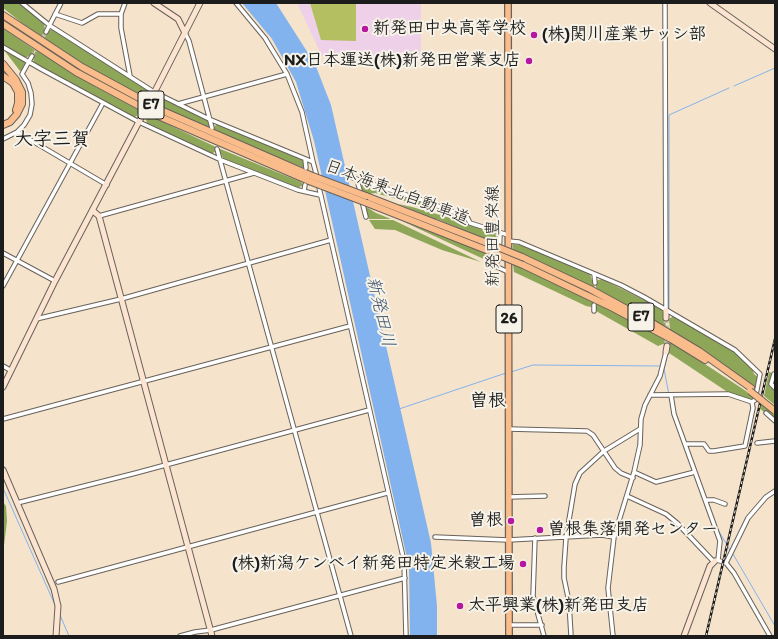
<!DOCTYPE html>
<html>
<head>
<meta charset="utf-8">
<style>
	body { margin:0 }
	#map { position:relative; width:778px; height:639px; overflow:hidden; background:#f5e3cc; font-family:Itim,sans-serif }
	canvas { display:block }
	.frame { position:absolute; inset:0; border:4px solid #1c1c1c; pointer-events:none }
</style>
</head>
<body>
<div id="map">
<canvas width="778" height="639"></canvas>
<div class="frame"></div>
</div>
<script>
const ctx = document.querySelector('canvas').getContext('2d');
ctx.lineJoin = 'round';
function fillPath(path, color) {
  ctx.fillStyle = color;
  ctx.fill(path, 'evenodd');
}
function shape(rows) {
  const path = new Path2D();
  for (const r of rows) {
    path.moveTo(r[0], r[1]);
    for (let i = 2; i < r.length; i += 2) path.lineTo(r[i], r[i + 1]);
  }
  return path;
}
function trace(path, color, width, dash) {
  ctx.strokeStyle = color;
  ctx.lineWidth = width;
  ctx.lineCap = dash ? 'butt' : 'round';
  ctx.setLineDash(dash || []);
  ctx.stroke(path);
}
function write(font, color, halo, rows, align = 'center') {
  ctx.font = font + ' Itim,"Klee One",sans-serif';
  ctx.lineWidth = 4;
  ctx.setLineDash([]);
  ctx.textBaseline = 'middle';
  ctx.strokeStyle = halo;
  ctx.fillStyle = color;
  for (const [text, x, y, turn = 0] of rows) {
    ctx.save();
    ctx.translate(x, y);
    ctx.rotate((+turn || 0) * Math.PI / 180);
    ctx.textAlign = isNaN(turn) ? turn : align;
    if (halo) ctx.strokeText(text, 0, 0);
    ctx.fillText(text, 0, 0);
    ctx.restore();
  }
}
const built = shape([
	[297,3,421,3,421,57,322,56]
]);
const green = shape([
	[310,3,356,3,356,41,321,40]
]);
const forest = shape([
	[3,3,20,3,44,21,45,32,41,38,3,8],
	[3,28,35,50,32,55,24,58,3,46],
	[53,29,147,89,148,92,145,98,92,70,43,39,46,32],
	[4,50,26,62,23,70,20,71],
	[36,50,96,87,139,110,137,116,132,118,34,64,33,56],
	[162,97,208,120,212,130,154,103,157,99],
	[148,115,216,147,217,150,212,154,147,124,146,119],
	[219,124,305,161,304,168,213,130,212,127],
	[218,148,301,182,304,185,297,188,227,160,223,158],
	[361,182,405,195,464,217,375,193,369,194,362,191],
	[398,204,412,207,454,219,435,219],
	[365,206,376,213,391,219,369,219],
	[437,219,456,219,495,234,499,240,499,245],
	[369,220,393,220,481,262,442,250,395,230,375,229],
	[402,221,497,257,497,259,490,262],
	[513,244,525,246,590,274,592,280,595,281,594,289,513,250],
	[513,264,594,301,594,306,592,304,591,307,586,306,514,272],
	[602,279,662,309,666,326,664,327,596,289,596,281],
	[596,301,665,339,666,345,663,344,658,346,596,311],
	[675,315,737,353,752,368,754,374,759,378,757,391,670,330,669,319],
	[670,341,755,397,753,401,729,393,669,353],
	[769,372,773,373,769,386,775,391,775,405,764,396],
	[761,401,775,413,775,420,760,409],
	[3,502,6,506,7,521,3,554]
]);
const water = shape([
	[242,3,276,3,315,64,331,105,431,543,437,606,437,636,410,636,409,567,314,141,296,82,272,39]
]);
const stream = shape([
	[734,86,775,68],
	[669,308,669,115,729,88],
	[669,349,664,369,670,400],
	[511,372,533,365,661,366],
	[399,409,506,373],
	[689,450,705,496],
	[3,488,55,605],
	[717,528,730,550],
	[733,554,775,626],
	[60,615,69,636]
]);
const streetTunnel = shape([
	[32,56,46,32]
]);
const secondaryTunnel = shape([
	[666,318,667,346]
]);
const street = shape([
	[22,3,49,25,154,92,209,119,313,162,317,177],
	[125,3,121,14,121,28,130,76],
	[236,3,265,38,287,74,302,112,313,162],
	[665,3,666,310],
	[55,14,82,23,98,14,121,14],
	[46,32,61,3],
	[185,33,189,41,212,128],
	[3,47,41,69,139,122,221,160,298,190,320,195],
	[178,104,287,74],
	[17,132,107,185],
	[3,139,17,132,24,125,30,115,32,104,31,93,28,83,22,74,32,56],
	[217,149,351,636],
	[305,159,306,168],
	[353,178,422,200,467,217,470,223,508,235],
	[357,180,361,194],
	[318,183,404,561,406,636],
	[304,191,305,185],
	[362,201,366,217],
	[99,216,254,173],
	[508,241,519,242,621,285,644,297,735,350,760,374,755,400,752,402,753,408,745,446,714,451,709,451,704,444,686,444],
	[3,253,55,281],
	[489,263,508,272],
	[495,265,499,259,500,234],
	[594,274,595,283],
	[3,286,103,103],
	[594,311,594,305],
	[36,319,121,299,331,240],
	[3,366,10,370],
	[774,374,771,384,775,388],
	[650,395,728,394,752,402],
	[671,395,674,414,720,541,718,560],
	[766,413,775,421],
	[3,419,350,326],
	[509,429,587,431,593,435,615,468,621,473,633,478],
	[757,443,775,441],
	[634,472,656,482,695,472],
	[627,496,666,514,677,523,713,561],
	[508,497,545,496],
	[706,500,714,500,725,504],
	[17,503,136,473,369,410],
	[435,537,508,540,602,535,614,537],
	[535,538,533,596,544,636],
	[717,560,726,563,734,573,770,636],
	[726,563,748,518,766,497,775,491],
	[58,582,387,493],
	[569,602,609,602],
	[509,625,542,625],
	[180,636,195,632,211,630,405,578],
	[571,636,569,602,564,578,564,567,566,538,575,484,580,473,604,451,640,429],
	[613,636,608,588,614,537,634,472,640,445,641,419,645,405,660,376,666,352]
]);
const secondary = shape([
	[154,3,178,19,185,33],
	[710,3,775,49],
	[151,99,200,3],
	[93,211,99,216,212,636],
	[666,310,666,318],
	[666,352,667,346],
	[3,387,55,281,142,116],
	[3,470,54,589,58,606,56,636],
	[684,636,710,566,715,561]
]);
const primary = shape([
	[508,3,509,636]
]);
const highway = shape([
	[3,15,82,67,163,111,310,175],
	[3,24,76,72,156,115,309,181],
	[3,64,16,80,22,92,22,104,17,114,10,122,3,125],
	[3,76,13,83,18,92,18,103,16,110],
	[366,196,495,246],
	[367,203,494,253],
	[522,257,590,289,654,324,699,351,751,388],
	[523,265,613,308,671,339,705,360]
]);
const rail = shape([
	[706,636,775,339]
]);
const highwayBridge = shape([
	[310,175,366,196],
	[309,181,367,203],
	[495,246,522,257],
	[494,253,523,265],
	[750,391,775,411]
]);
const markers = [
	[365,29,4,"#b5179e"],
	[534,35,4,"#b5179e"],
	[529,61,4,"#b5179e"],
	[511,521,4,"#b5179e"],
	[540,530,4,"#b5179e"],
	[523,564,4,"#b5179e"],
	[460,606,4,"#b5179e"]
];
const shields = [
	[151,105,26],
	[641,317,26],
	[509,319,26]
];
const shieldNames = [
	["E7",151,105],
	["E7",641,317],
	["26",509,319]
];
const poiNames = [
	["新発田中央高等学校",373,29],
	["(株)関川産業サッシ部",542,35],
	["NX日本運送(株)新発田営業支店",521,61,"right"],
	["曽根",503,521,"right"],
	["曽根集落開発センター",548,530],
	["(株)新潟ケンベイ新発田特定米穀工場",515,564,"right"],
	["太平興業(株)新発田支店",468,606]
];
const streetNames = [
	["日本海東北自動車道",397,193,21],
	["新発田豊栄線",494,236,-90]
];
const waterNames = [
	["新発田川",380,312,77]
];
const neighbourhoodNames = [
	["曽根",488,401]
];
const quarterNames = [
	["大字三賀",52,140]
];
fillPath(built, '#eed0e8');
fillPath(green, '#b3bf61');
fillPath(forest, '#8ea657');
fillPath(water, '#82b3ee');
trace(stream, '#82b3ee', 1);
trace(streetTunnel, '#cabba9', 3.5, [3.5, 2]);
trace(secondaryTunnel, '#cabba9', 5, [5, 2.5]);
trace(street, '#68625a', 5.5);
trace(secondary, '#68625a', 7);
trace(primary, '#68625a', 8);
trace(highway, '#68625a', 8);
trace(street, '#fff', 3.5);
trace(secondary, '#fde4d1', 5);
trace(primary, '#fabc8b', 5.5);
trace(highway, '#fabc8b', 6);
trace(rail, '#1c1c1c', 2.5);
trace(rail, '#f7f3e8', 1, [3]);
trace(highwayBridge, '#68625a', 8, []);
trace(highwayBridge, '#fabc8b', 6);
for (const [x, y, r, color] of markers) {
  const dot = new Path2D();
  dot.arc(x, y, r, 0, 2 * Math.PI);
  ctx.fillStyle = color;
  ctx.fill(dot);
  trace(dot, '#f7f3e8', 1.5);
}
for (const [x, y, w] of shields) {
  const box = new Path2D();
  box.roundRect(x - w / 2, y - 14, w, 28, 3);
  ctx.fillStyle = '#f7f3e8';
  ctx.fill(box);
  trace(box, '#1c1c1c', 1);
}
write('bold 16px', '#1c1c1c', null, shieldNames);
write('bold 17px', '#1c1c1c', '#f7f3e8', poiNames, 'left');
write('17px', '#1c1c1c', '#f7f3e8', streetNames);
write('italic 18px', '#455870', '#f7f3e8', waterNames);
write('bold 18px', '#1c1c1c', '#f7f3e8', neighbourhoodNames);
write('bold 19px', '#1c1c1c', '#f7f3e8', quarterNames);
</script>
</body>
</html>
